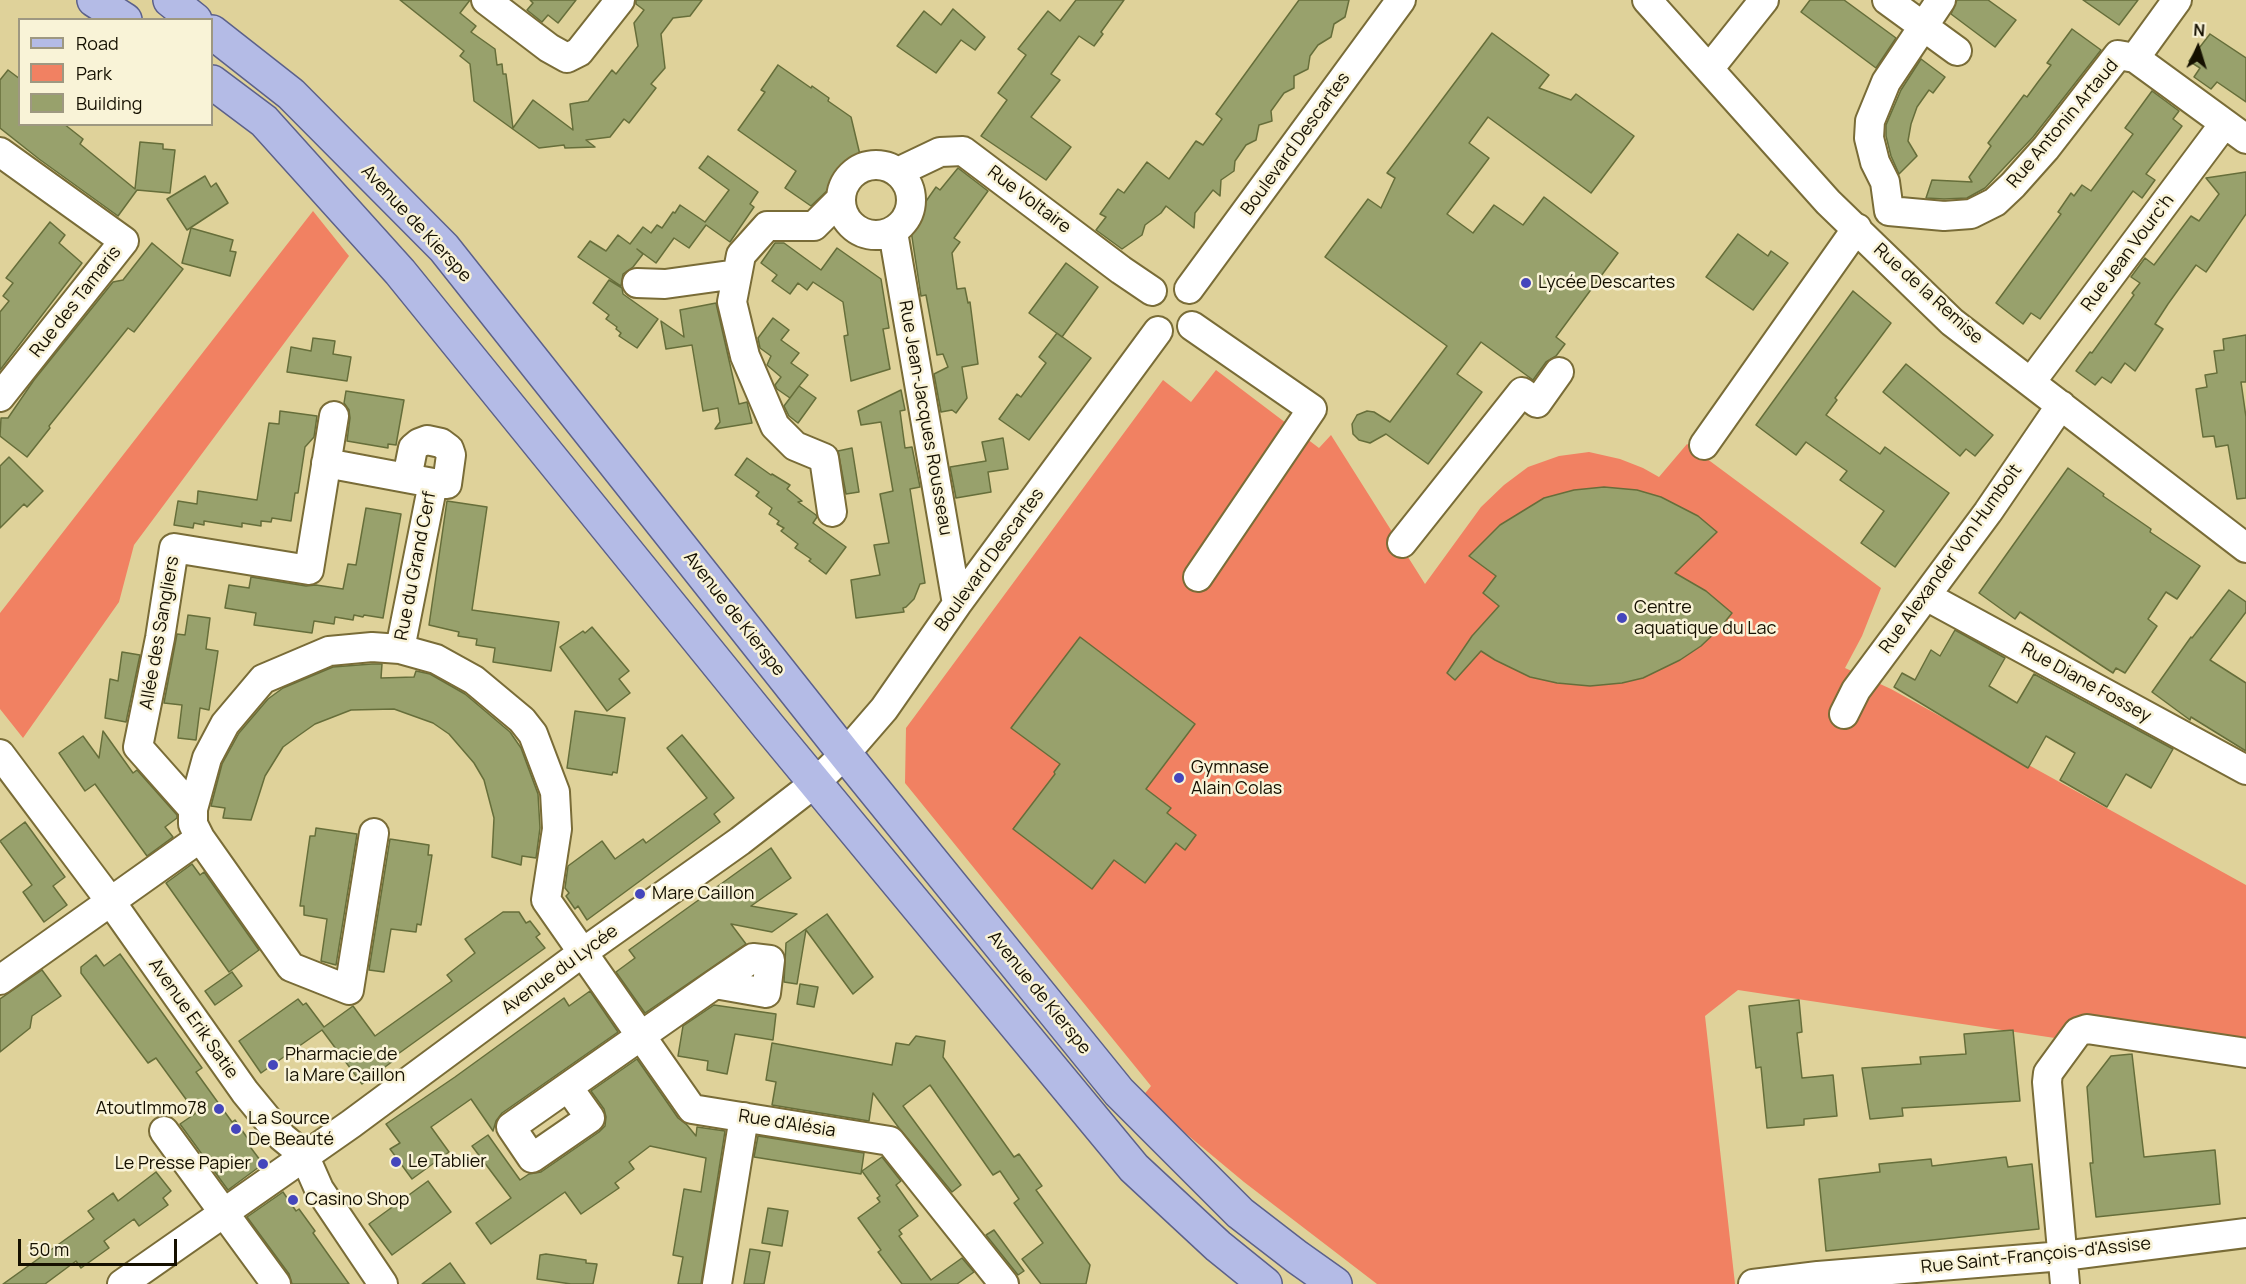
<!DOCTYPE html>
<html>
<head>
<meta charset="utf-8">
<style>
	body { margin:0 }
	#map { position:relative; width:2246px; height:1284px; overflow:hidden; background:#dfd29a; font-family:Manrope,sans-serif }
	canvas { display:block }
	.legend { position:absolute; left:18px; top:18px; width:195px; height:108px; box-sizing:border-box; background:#f9f3d7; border:2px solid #9e9881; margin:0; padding:8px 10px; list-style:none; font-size:18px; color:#151000 }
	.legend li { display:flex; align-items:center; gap:12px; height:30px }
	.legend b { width:30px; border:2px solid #9e9881 }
	.north { position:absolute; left:2168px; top:18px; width:60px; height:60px; -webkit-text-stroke:4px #f9f3d7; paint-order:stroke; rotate:4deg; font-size:16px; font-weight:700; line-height:24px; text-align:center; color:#151000 }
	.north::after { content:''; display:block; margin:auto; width:21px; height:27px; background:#151000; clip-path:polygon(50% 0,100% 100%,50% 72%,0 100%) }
	.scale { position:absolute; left:18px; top:1239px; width:159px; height:27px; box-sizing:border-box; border:3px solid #151000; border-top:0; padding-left:8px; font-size:18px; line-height:21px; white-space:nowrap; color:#151000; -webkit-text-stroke:4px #f9f3d7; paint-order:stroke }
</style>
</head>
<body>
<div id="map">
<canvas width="2246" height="1284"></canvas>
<ul class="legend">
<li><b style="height:8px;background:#b4bbe6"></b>Road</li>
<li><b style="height:16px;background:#f18162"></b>Park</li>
<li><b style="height:16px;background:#98a16c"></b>Building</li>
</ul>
<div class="north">N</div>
<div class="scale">50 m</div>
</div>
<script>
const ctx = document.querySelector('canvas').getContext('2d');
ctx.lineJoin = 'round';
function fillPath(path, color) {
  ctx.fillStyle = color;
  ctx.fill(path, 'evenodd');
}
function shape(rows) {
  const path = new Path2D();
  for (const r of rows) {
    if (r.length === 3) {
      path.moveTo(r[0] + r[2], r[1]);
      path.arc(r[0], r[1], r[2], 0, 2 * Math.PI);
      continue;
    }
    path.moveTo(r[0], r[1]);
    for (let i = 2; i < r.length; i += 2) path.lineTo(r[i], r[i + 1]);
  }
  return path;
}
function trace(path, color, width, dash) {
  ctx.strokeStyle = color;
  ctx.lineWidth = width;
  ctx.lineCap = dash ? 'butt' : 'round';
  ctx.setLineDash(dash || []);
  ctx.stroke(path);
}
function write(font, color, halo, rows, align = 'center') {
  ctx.font = font + ' Manrope,sans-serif';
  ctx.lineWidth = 5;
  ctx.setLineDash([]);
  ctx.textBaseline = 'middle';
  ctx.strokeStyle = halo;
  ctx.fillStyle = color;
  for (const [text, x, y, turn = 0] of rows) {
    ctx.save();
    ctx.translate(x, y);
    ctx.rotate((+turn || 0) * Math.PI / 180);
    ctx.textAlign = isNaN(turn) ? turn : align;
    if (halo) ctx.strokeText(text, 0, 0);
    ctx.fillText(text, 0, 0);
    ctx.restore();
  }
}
const green = shape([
	[313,211,349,256,134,545,119,602,23,738,0,709,0,613],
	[1216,370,1319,448,1331,435,1425,584,1481,507,1504,485,1528,467,1559,456,1589,452,1620,459,1643,468,1659,477,1687,444,1881,588,1862,636,1845,668,1891,689,2246,885,2246,1067,1738,990,1705,1016,1735,1284,1377,1284,1244,1182,1142,1097,1151,1086,905,783,906,728,1163,380,1191,402]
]);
const building = shape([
	[400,0,470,0,460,13,476,26,471,32,495,49,497,65,502,64,503,74,506,74,513,128,533,100,573,130,570,104,588,101,612,70,616,74,638,46,634,23,644,10,636,4,636,0,702,0,690,16,673,18,661,34,665,68,651,84,656,88,629,123,624,119,610,137,586,140,595,147,565,148,564,145,539,148,474,101,470,64,460,56,464,51,400,0],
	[530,0,576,0,558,23,548,15,542,22,527,10,533,3,530,0],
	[1076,0,1124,0,1101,32,1103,34,1094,46,1079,36,1051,74,1060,80,1031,117,1071,147,1046,180,981,136,1007,100,998,93,1026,55,1018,49,1048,11,1060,21,1076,0],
	[1299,0,1349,0,1345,17,1334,24,1331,37,1318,45,1310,56,1308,69,1294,76,1294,88,1284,93,1271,111,1272,121,1259,125,1256,140,1246,145,1235,161,1234,171,1221,180,1220,196,1213,190,1195,213,1194,228,1166,206,1161,213,1145,225,1142,235,1122,249,1096,230,1106,217,1100,214,1118,189,1124,193,1147,162,1169,179,1196,141,1203,145,1222,119,1216,114,1299,0],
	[1810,0,1844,0,1896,38,1876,68,1801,12,1810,0],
	[1957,0,1988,0,2016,20,1995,47,1951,14,1957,0],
	[2083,0,2138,0,2119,25,2083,0],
	[953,9,985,37,975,50,961,40,936,73,897,46,924,11,941,25,953,9],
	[2072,29,2101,50,2033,137,1985,188,1967,198,1944,199,1926,198,1932,180,1972,182,1969,177,1991,146,1988,143,2024,95,2027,97,2038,82,2051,65,2047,63,2072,29],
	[1492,33,1549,75,1539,88,1571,100,1576,94,1634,136,1591,193,1488,117,1469,143,1489,158,1447,214,1473,233,1494,205,1523,225,1544,197,1618,253,1556,337,1565,344,1556,356,1546,362,1533,380,1481,342,1457,374,1482,392,1428,464,1386,434,1370,443,1359,440,1353,434,1352,424,1357,415,1367,411,1374,412,1390,422,1447,346,1325,257,1368,199,1381,208,1395,178,1387,173,1492,33],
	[2210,34,2246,58,2246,102,2217,82,2211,89,2194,77,2200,68,2189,61,2210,34],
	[1921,59,1945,77,1933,93,1929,90,1917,107,1911,124,1908,141,1917,156,1899,174,1891,156,1886,136,1886,125,1901,90,1921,59],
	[778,65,811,88,812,86,829,98,828,101,851,117,861,159,853,169,851,168,811,206,785,188,796,171,738,130,765,92,761,90,778,65],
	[8,70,20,79,20,124,64,124,83,139,80,144,135,189,140,142,163,144,163,149,175,150,170,193,137,190,118,216,39,159,0,128,0,80,8,70],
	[2152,91,2179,111,2173,119,2182,126,2146,174,2155,180,2142,198,2133,191,2040,319,2031,313,2023,324,1996,303,2061,214,2058,212,2071,193,2074,196,2082,185,2091,191,2133,134,2125,128,2152,91],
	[708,156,758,192,750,204,754,207,730,242,706,225,689,248,674,238,656,263,637,249,643,254,633,267,623,274,621,286,578,257,590,241,606,251,618,235,630,244,643,227,651,233,657,225,662,228,673,212,675,213,680,205,705,222,729,190,699,168,708,156],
	[958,168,988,191,954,238,960,242,952,253,957,289,965,288,968,303,970,302,978,364,962,367,967,398,956,413,952,410,941,412,934,374,948,367,943,354,937,355,926,295,921,296,910,224,936,187,940,190,958,168],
	[2246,172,2246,214,2206,272,2196,265,2168,304,2155,324,2163,329,2135,371,2125,363,2111,383,2102,377,2095,385,2076,371,2090,352,2092,353,2134,295,2132,293,2140,283,2131,277,2145,258,2154,265,2191,216,2199,221,2219,194,2206,178,2246,172],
	[205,176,211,187,216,183,228,203,187,230,167,199,205,176],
	[50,222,65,235,59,243,82,263,0,370,0,312,9,301,3,296,13,283,6,278,50,222],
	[191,228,233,240,230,251,236,252,230,276,182,263,191,228],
	[1738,234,1768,256,1771,251,1788,263,1753,310,1706,277,1738,234],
	[152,243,183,269,134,332,128,328,49,426,50,428,27,457,0,436,1,418,8,418,34,380,113,282,123,280,152,243],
	[775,243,784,243,821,270,837,248,881,279,889,328,883,329,890,369,851,381,844,336,848,335,843,302,813,282,807,290,798,283,790,294,772,281,777,275,761,263,775,243],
	[1066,263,1098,287,1062,337,1029,313,1066,263],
	[609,280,622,288,623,294,658,319,637,348,619,336,621,333,616,329,617,327,606,319,609,315,593,303,609,280],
	[1853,291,1891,323,1835,398,1837,400,1826,415,1880,454,1885,447,1949,493,1895,567,1861,543,1884,511,1840,480,1847,471,1806,442,1796,455,1756,425,1853,291],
	[716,303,739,404,747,402,752,423,715,429,720,422,718,408,703,411,692,345,666,349,661,321,684,337,680,310,716,303],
	[773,318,789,330,781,340,799,353,791,363,808,375,799,386,816,398,798,423,789,416,784,406,799,386,790,398,777,389,775,385,781,377,767,365,771,356,760,348,758,338,773,318],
	[1057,333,1091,358,1029,440,999,419,1017,394,1021,397,1046,363,1039,357,1057,333],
	[2246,335,2246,382,2241,382,2246,417,2246,498,2237,499,2228,445,2216,447,2214,436,2203,437,2196,389,2207,387,2205,375,2217,373,2214,351,2224,350,2223,339,2246,335],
	[313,338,335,341,333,354,351,357,347,381,287,372,291,347,311,351,313,338],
	[1906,364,1993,435,1975,456,1966,449,1960,456,1883,392,1906,364],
	[901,390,905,410,900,411,905,448,912,447,920,487,910,489,925,583,920,584,914,599,906,607,903,608,904,612,856,618,851,580,880,575,874,545,889,543,880,494,893,491,881,422,861,425,858,411,901,390],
	[346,391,404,400,396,445,388,444,388,448,347,441,350,418,349,410,344,403,346,391],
	[280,411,317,416,314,437,305,447,298,493,295,493,291,521,272,518,271,522,261,521,261,526,242,523,242,527,204,521,204,525,194,523,193,528,174,525,178,501,197,504,198,491,257,500,269,423,279,424,280,411],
	[1003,438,1008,469,988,472,991,492,956,498,950,467,986,461,982,442,1003,438],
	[852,448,859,492,846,494,838,451,852,448],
	[9,457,43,491,27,507,24,504,0,528,0,466,9,457],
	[747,458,771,475,772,474,790,485,787,489,802,501,798,502,816,515,817,517,813,523,846,547,826,574,809,561,811,559,795,548,798,544,781,531,784,528,777,524,779,521,769,514,772,508,756,496,759,492,735,475,747,458],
	[2068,468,2104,494,2103,496,2151,529,2150,532,2200,566,2177,599,2166,592,2148,619,2157,626,2125,673,2116,668,2113,673,2020,612,2015,619,1979,593,2068,468],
	[1604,487,1637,490,1661,497,1698,516,1717,532,1675,573,1706,591,1732,613,1720,628,1701,646,1680,660,1643,678,1622,683,1590,686,1557,683,1530,677,1495,660,1481,651,1455,680,1447,673,1472,636,1499,606,1483,593,1496,576,1469,556,1500,525,1544,498,1574,490,1604,487],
	[447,501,487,507,472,610,559,622,551,671,493,662,495,648,476,645,477,639,458,636,459,632,429,625,447,501],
	[366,508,401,514,383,618,364,615,363,617,354,615,353,620,335,617,334,624,314,621,312,633,254,625,256,613,225,608,229,585,249,588,251,577,306,586,316,585,343,589,348,564,356,565,366,508],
	[2229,590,2246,602,2246,612,2210,660,2246,683,2246,751,2191,717,2190,720,2152,692,2191,637,2192,638,2229,590],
	[188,615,210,618,206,649,218,651,209,710,200,708,196,740,178,738,182,705,164,703,177,634,185,635,188,615],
	[592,627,629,671,619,679,630,693,607,711,560,647,583,631,585,633,592,627],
	[1955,630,2005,658,1989,686,2017,703,2034,674,2173,749,2151,788,2126,774,2107,807,2060,780,2075,753,2046,736,2028,768,1894,687,1902,673,1915,680,1931,650,1940,656,1955,630],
	[1080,637,1195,724,1146,789,1171,808,1167,813,1196,835,1185,850,1176,843,1145,883,1114,860,1092,889,1013,829,1055,774,1054,772,1060,764,1011,728,1080,637],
	[122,652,140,655,126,722,105,718,110,679,118,681,122,652],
	[372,664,382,664,381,678,414,677,416,671,430,674,465,694,510,732,521,748,538,794,540,828,536,858,522,856,521,865,492,857,494,818,484,780,474,763,449,734,433,723,394,709,351,710,315,724,298,736,283,747,265,776,251,820,223,818,225,808,211,806,222,764,239,733,268,699,283,688,333,667,372,664],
	[575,711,625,718,617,773,613,772,612,775,567,768,575,711],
	[103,731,133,773,137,770,177,815,177,818,165,827,173,837,147,856,95,784,85,791,59,753,83,736,99,758,103,731],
	[682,735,734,798,714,814,720,822,587,920,578,906,575,909,566,896,569,893,565,888,568,866,602,841,615,859,643,839,646,843,707,798,667,748,682,735],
	[25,822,65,877,53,886,67,905,44,922,23,892,32,885,0,841,25,822],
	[316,828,357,834,336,965,321,961,327,919,304,915,304,906,300,906,310,836,315,836,316,828],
	[390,839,429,845,428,855,432,855,421,925,417,924,416,932,391,929,384,972,369,970,390,839],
	[771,848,791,878,751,906,797,914,772,932,731,924,746,944,645,1013,616,972,635,958,629,950,771,848],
	[192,864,200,875,204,872,259,950,229,972,166,883,192,864],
	[503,912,519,912,526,923,530,921,540,934,536,937,545,948,391,1059,393,1061,362,1084,322,1030,261,1073,239,1041,298,999,303,1005,306,1003,324,1027,353,1006,375,1036,452,981,447,975,475,953,465,939,503,912],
	[827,914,873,977,853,994,806,930,797,984,784,982,786,943,827,914],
	[120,954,202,1068,196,1072,232,1122,235,1120,250,1142,248,1144,263,1164,228,1190,180,1124,196,1113,156,1058,148,1063,81,973,81,967,96,955,104,966,120,954],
	[42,970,61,996,32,1016,30,1028,0,1052,0,999,42,970],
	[232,972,242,986,215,1005,205,991,232,972],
	[800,984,818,987,814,1007,797,1004,800,984],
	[590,991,618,1032,502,1113,496,1121,493,1131,471,1099,431,1127,449,1152,412,1179,390,1149,400,1143,386,1124,455,1077,564,998,569,1006,590,991],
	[1799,1000,1802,1032,1797,1033,1802,1078,1833,1075,1837,1116,1804,1119,1804,1125,1767,1128,1761,1067,1756,1068,1749,1006,1799,1000],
	[714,1005,776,1014,773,1040,735,1034,727,1074,707,1070,708,1061,678,1056,683,1026,714,1005],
	[2013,1030,2020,1101,1902,1108,1903,1116,1870,1119,1862,1068,1921,1064,1920,1057,1966,1054,1964,1034,2013,1030],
	[916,1036,945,1041,943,1057,1014,1157,1019,1154,1042,1186,1036,1190,1090,1265,1086,1284,1041,1284,1022,1259,1043,1243,1014,1203,1019,1199,1000,1171,993,1175,930,1085,903,1106,961,1185,952,1192,899,1128,873,1093,869,1121,772,1105,776,1082,766,1080,772,1043,892,1065,896,1043,909,1045,916,1036],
	[2132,1054,2144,1157,2215,1150,2220,1204,2096,1217,2090,1163,2093,1163,2087,1087,2111,1056,2132,1054],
	[637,1059,678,1118,687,1125,696,1136,697,1127,725,1131,701,1284,678,1284,683,1257,673,1255,684,1189,701,1192,706,1158,650,1146,629,1162,634,1169,615,1183,619,1188,581,1214,565,1192,491,1244,476,1223,511,1198,472,1146,488,1135,520,1180,529,1174,541,1172,599,1132,605,1126,606,1117,604,1109,591,1091,637,1059],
	[758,1136,864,1153,861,1174,754,1157,758,1136],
	[882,1157,901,1181,896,1185,918,1216,899,1230,902,1234,899,1236,931,1280,962,1258,974,1272,957,1284,902,1284,878,1252,881,1250,858,1218,880,1202,877,1198,880,1196,862,1171,882,1157],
	[2006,1157,2008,1167,2032,1164,2039,1229,1826,1251,1819,1179,1880,1172,1879,1164,1931,1159,1932,1166,2006,1157],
	[156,1172,171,1191,163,1198,168,1205,139,1226,134,1219,104,1241,109,1248,81,1268,76,1261,45,1284,3,1284,94,1219,88,1211,113,1193,118,1201,156,1172],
	[428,1181,451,1212,392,1255,369,1224,428,1181],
	[283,1192,296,1211,299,1209,315,1231,313,1233,349,1284,292,1284,289,1274,247,1217,283,1192],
	[768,1208,788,1211,782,1246,762,1243,768,1208],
	[994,1230,1024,1271,1018,1275,986,1235,994,1230],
	[750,1249,770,1252,764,1284,744,1284,750,1249],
	[546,1254,586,1260,586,1263,597,1264,593,1284,571,1284,537,1279,540,1255,546,1254],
	[450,1263,465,1284,422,1284,450,1263]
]);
const minor = shape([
	[486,0,549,48,567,58,579,52,620,0],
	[1647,0,1828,202,1952,322,2246,548],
	[1887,0,1957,51],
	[1941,0,1886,82,1870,121,1869,138,1875,162,1885,182,1889,211,1944,216,1971,214,1995,202,2013,185,2046,148,2118,55,2135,58,2246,139],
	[2135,58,2177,0],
	[1709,69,1764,0],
	[0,152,124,241,0,397],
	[876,200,35],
	[898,172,940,152,963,151,1121,270,1152,291],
	[893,232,957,604],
	[637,283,665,284,737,274],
	[1189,289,1401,0],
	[1192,326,1312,409,1198,577],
	[2031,382,2224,124],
	[1704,445,1857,228],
	[326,463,433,483,400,649],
	[407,478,413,448,419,443,427,440,441,443,449,449,451,455,447,484,433,483],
	[832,512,824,458,795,446,775,426,745,356,732,302,741,255,767,226,814,226,841,199],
	[1402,543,1522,392,1537,403,1559,372],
	[1926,596,2246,770],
	[1844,714,1856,690,1988,512,2061,405],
	[0,754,111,902,245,1092,282,1137,304,1155,319,1189,383,1284],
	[193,809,138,747,160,638,174,548,309,570,334,416],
	[200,838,291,967,349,990,374,833],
	[0,980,200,838,193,824,193,809,207,758,225,724,263,679,329,651,372,647,400,649,436,659,474,680,522,720,533,734,555,792,557,829,546,900,692,1109,890,1141,1004,1284],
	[568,1087,590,1118,532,1158,511,1127,568,1087,715,984,753,958,770,960,766,993,715,984],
	[164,1131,276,1284],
	[122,1284,351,1124,582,953,740,841,815,783,845,754,884,709,957,604,1158,331],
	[717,1284,744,1117],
	[1753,1284,1818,1276,2063,1256,2246,1233],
	[2065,1284,2047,1082,2048,1073,2078,1032,2087,1029,2246,1053]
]);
const major = shape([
	[94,0,125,20],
	[170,0,195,20],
	[212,32,291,94,444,248,845,754,1119,1092,1240,1213,1297,1257,1335,1284],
	[212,82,264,121,400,272,769,727,1134,1168,1218,1246,1265,1284]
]);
const markers = [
	[1526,283,6,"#4546bc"],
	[1622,618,6,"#4546bc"],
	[1179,778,6,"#4546bc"],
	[640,894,6,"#4546bc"],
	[273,1065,6,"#4546bc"],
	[219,1109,6,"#4546bc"],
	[236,1129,6,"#4546bc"],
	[396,1162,6,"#4546bc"],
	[263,1164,6,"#4546bc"],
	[293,1200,6,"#4546bc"]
];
const streetNames = [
	["Rue Antonin Artaud",2063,124,-50],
	["Boulevard Descartes",1296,144,-54],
	["Rue Voltaire",1029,200,37],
	["Avenue de Kierspe",416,224,47],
	["Rue Jean Vourc'h",2128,253,-53],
	["Rue de la Remise",1928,294,42],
	["Rue des Tamaris",76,302,-52],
	["Rue Jean-Jacques Rousseau",925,418,80],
	["Rue Alexander Von Humbolt",1951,559,-54],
	["Boulevard Descartes",990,560,-54],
	["Rue du Grand Cerf",416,566,-79],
	["Avenue de Kierspe",734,614,52],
	["Allée des Sangliers",160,633,-80],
	["Rue Diane Fossey",2086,683,29],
	["Avenue du Lycée",560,970,-36],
	["Avenue de Kierspe",1039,993,51],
	["Avenue Erik Satie",193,1019,55],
	["Rue d'Alésia",787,1124,9],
	["Rue Saint-François-d'Assise",2036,1256,-6]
];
const poiNames = [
	["Lycée Descartes",1538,283],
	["Centre",1634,608],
	["aquatique du Lac",1634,629],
	["Gymnase",1191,768],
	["Alain Colas",1191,789],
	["Mare Caillon",652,894],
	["Pharmacie de",285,1055],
	["la Mare Caillon",285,1076],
	["AtoutImmo78",207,1109,"right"],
	["La Source",248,1119],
	["De Beauté",248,1140],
	["Le Tablier",408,1162],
	["Le Presse Papier",251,1164,"right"],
	["Casino Shop",305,1200]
];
fillPath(green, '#f18162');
fillPath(building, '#98a16c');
trace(building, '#666e3a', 1.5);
trace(minor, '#796c37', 32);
trace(major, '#5c618a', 36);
trace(minor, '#fff', 28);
trace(major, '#b4bbe6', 33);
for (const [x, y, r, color] of markers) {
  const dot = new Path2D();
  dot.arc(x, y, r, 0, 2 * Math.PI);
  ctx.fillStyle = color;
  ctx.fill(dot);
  trace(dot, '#f9f3d7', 2);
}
write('18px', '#151000', '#f9f3d7', streetNames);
write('18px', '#151000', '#f9f3d7', poiNames, 'left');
</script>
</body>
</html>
